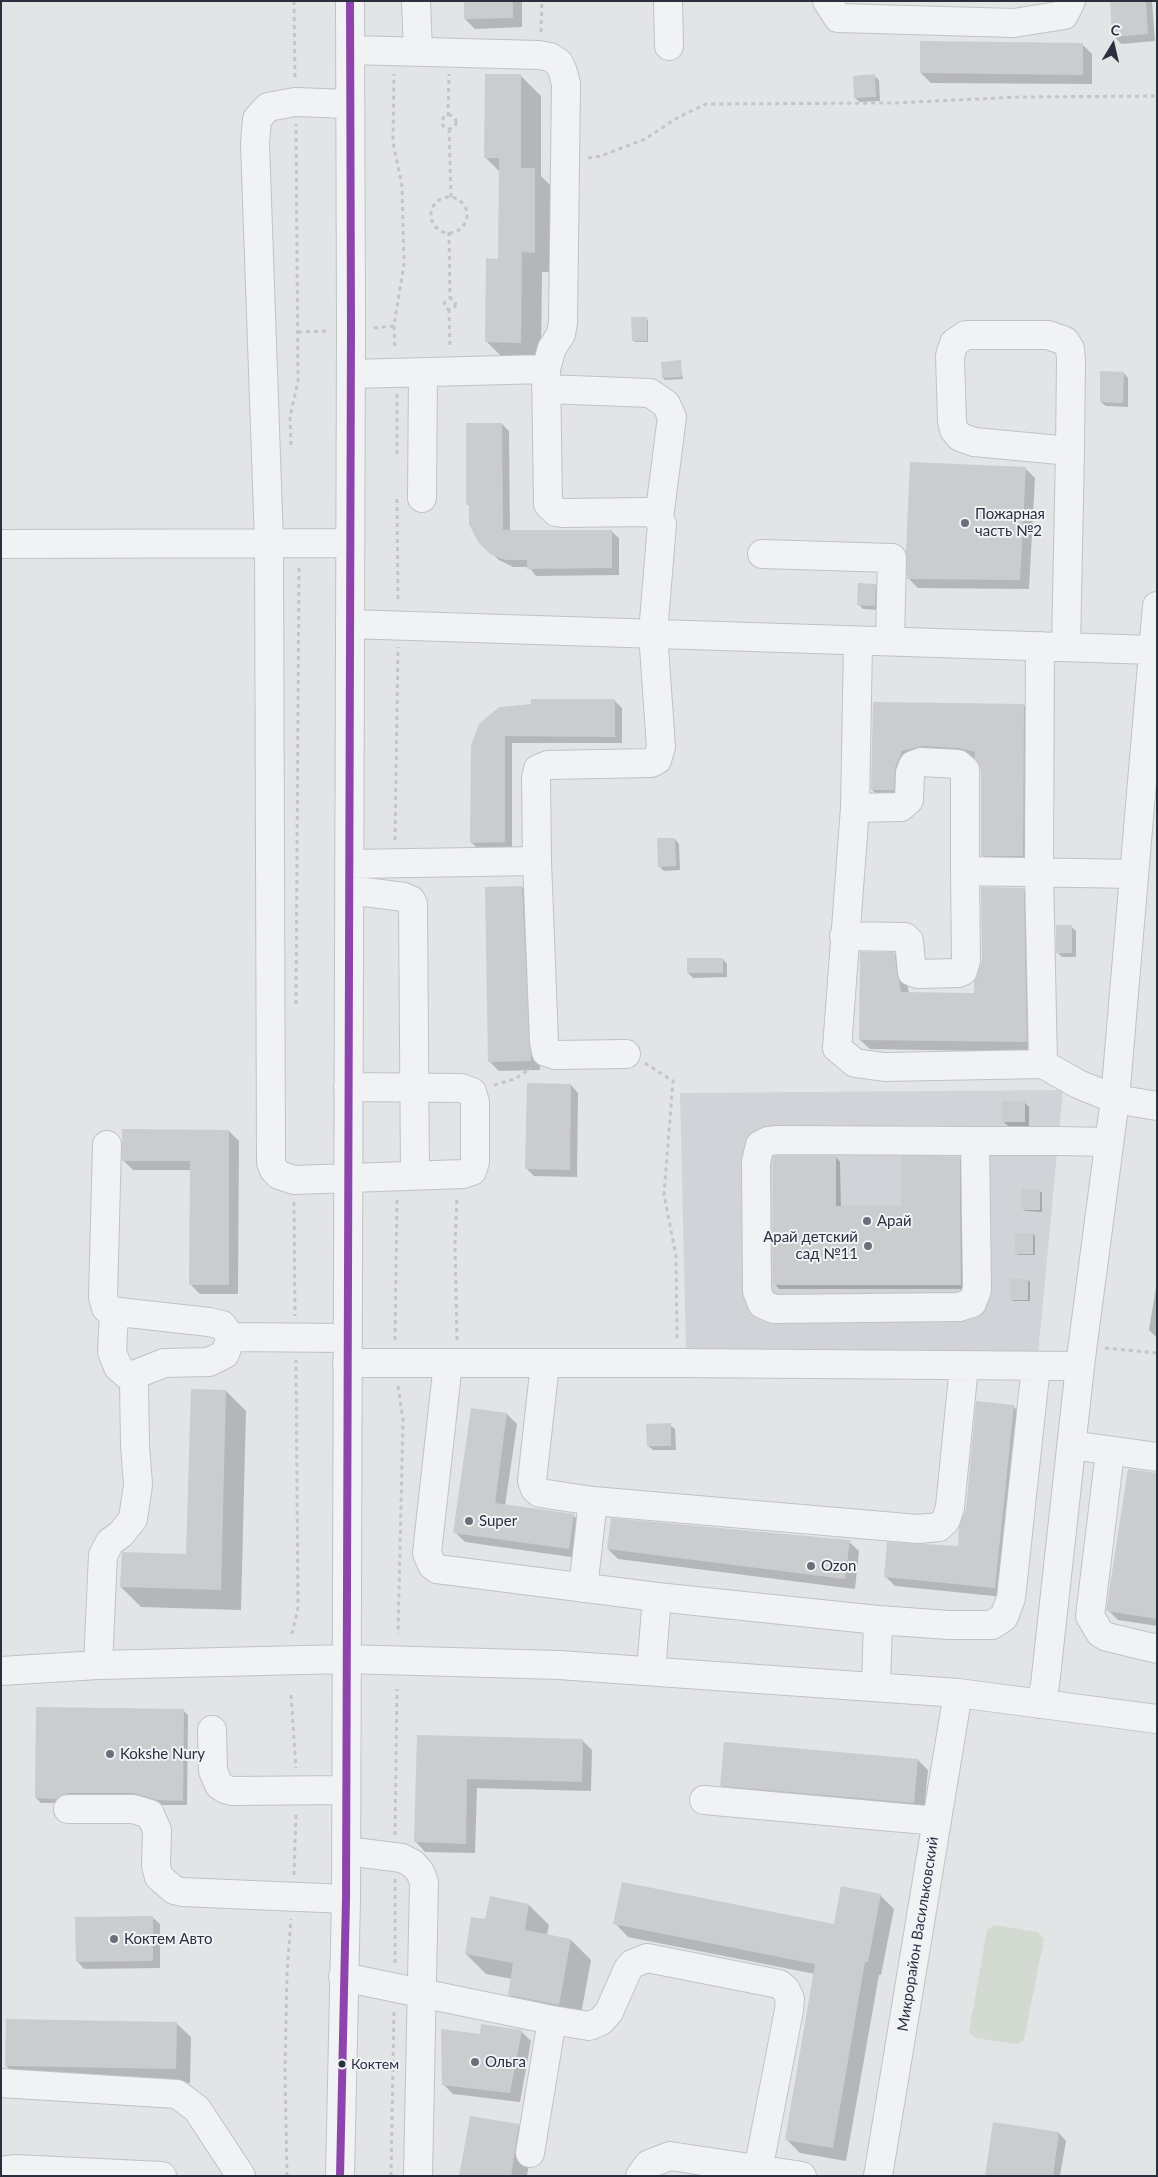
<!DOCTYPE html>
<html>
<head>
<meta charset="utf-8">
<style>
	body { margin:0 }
	#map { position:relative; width:1158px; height:2177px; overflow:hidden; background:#e2e4e6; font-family:Lato,sans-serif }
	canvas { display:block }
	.frame { position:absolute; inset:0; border:2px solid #2a303e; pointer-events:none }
	.north { position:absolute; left:1088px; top:20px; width:50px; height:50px; -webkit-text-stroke:4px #f0f2f6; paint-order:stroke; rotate:9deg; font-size:14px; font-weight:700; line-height:20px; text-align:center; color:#2a303e }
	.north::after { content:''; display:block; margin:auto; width:18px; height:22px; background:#2a303e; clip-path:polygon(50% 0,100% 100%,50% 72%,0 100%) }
</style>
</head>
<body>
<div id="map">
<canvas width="1158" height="2177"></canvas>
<div class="frame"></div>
<div class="north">С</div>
</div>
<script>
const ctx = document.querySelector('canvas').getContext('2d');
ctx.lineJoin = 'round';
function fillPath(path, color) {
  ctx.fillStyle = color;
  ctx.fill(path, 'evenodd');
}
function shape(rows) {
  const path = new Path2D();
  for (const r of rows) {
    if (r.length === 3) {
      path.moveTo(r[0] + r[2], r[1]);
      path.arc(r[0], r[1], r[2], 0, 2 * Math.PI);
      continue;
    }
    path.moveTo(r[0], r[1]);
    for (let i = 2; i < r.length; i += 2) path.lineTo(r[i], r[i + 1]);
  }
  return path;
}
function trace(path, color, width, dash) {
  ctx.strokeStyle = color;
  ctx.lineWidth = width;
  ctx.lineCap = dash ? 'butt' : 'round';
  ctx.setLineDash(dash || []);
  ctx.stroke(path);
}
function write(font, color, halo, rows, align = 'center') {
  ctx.font = font + ' Lato,sans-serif';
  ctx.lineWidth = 4;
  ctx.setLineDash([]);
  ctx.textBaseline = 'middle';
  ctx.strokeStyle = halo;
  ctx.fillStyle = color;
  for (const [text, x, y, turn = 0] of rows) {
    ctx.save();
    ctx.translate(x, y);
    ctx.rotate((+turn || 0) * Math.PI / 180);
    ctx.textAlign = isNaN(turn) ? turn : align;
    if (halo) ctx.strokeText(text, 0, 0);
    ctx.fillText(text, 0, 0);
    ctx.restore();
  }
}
const built = shape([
	[1063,1090,1038,1354,686,1350,680,1093]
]);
const green = shape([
	[994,1925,1037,1932,1044,1939,1024,2040,1017,2044,976,2038,969,2032,987,1930]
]);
const shadow = shape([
	[466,1,522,1,522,27,475,29,465,19],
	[1111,1,1152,1,1155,41,1121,44,1114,36],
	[1082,44,1092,54,1092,84,931,83,921,73],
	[521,76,541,96,541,176,555,190,554,272,542,272,541,362,507,362,487,342,499,260,500,172,486,158],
	[874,76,879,80,880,101,860,102,855,98],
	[646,318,648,320,648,342,635,342,633,340],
	[680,362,683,379,665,380,663,378],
	[1124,373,1128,378,1128,407,1106,406,1101,402],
	[502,424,509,431,510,531,611,531,619,538,619,575,536,576,529,567,513,567,499,560,479,541,471,508,468,505],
	[1025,468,1035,478,1029,589,918,588,908,578],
	[875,585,880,590,879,610,863,609,858,604],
	[615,701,622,708,622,743,512,743,512,849,479,850,471,842,473,745],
	[874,703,1024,705,1033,715,1033,866,992,865,982,855,982,770,977,759,932,756,903,800,882,799,872,790],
	[675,839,679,844,680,870,664,871,659,866],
	[522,887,532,897,540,1070,499,1071,489,1061],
	[1023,889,1033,899,1036,1052,870,1049,860,1040,894,954,904,964,909,993,975,994],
	[1071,926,1076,931,1076,957,1062,957,1058,953],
	[723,959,727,964,727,977,693,978,688,973],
	[571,1085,578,1093,577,1177,534,1176,527,1169],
	[1025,1103,1029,1107,1029,1126,1008,1126,1003,1121],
	[229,1131,239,1141,238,1294,200,1294,190,1284,191,1170,133,1170,123,1160],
	[836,1157,840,1162,841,1208,902,1208,959,1158,964,1162,965,1289,779,1289,775,1284],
	[1040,1191,1042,1193,1042,1212,1025,1211,1023,1209],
	[1033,1234,1035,1236,1035,1255,1018,1255,1016,1253],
	[1028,1280,1030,1282,1030,1301,1013,1301,1011,1299],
	[1157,1281,1157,1338,1149,1330],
	[226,1391,246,1411,241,1610,141,1607,121,1587,187,1555],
	[1013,1406,1023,1416,1004,1597,895,1586,885,1576,959,1547],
	[472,1409,507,1414,517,1424,505,1506,573,1515,583,1525,578,1558,465,1542,455,1532],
	[670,1425,675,1429,676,1450,653,1450,648,1446],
	[1157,1475,1157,1626,1118,1620,1108,1610],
	[849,1542,859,1551,855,1589,618,1559,608,1549],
	[184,1711,188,1715,187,1805,163,1805,139,1798,62,1803,41,1803,36,1798],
	[418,1736,582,1740,592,1750,591,1791,477,1788,475,1853,425,1852,416,1842],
	[918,1760,928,1770,924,1812,731,1795,721,1785],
	[880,1895,894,1909,881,1975,879,1975,846,2161,800,2153,786,2139,815,1974,628,1937,615,1923,835,1925],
	[529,1905,549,1925,547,1935,571,1940,591,1960,579,2025,529,2015,509,1994,512,1979,486,1974,466,1954,486,1921],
	[152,1917,160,1924,160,1968,84,1969,77,1961],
	[176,2023,191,2037,190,2083,21,2080,6,2066],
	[521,2031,531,2041,520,2102,453,2094,443,2084,481,2035],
	[994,2123,1059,2133,1066,2141,1060,2176,986,2176],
	[518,2125,533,2140,527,2176,461,2176]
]);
const building = shape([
	[464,1,513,1,513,18,464,19],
	[1110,1,1146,1,1148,34,1112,37],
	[920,41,1083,43,1083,75,920,73],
	[485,74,521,74,521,168,535,168,535,253,522,252,521,343,485,342,486,258,498,259,499,158,484,158],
	[875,74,876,97,854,98,853,76],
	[631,317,647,317,647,341,632,341],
	[681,360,682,377,662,378,661,362],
	[1100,371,1124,372,1123,403,1100,402],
	[466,423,502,423,503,530,612,530,612,568,527,569,527,560,505,560,490,554,478,542,469,524,469,505,466,505],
	[910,462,1026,467,1020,580,907,579,906,551],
	[858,583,876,584,875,606,857,605],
	[531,699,615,699,615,737,505,736,505,842,470,843,471,745,479,724,499,707,531,704],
	[873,702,1024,704,1023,856,981,856,981,770,974,758,975,752,959,748,922,746,902,751,895,768,894,790,871,790],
	[657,838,675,838,676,866,658,867],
	[522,886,531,1061,488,1062,485,887],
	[981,887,1024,888,1027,1042,859,1040,860,952,894,952,901,992,974,993,974,982,982,961],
	[1056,925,1072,925,1072,953,1056,953],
	[687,958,723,958,723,973,687,973],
	[527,1083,571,1084,570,1170,525,1169],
	[1002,1101,1025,1101,1025,1122,1002,1122],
	[122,1129,229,1130,229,1285,189,1285,190,1161,122,1161],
	[773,1156,836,1156,836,1206,901,1206,901,1156,960,1157,961,1285,773,1285],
	[1022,1189,1040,1190,1040,1210,1022,1210],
	[1015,1233,1033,1233,1033,1254,1015,1254],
	[1010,1279,1028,1279,1028,1300,1010,1300],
	[191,1389,226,1390,221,1590,120,1587,122,1552,186,1554],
	[976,1401,1014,1405,995,1588,884,1577,887,1542,958,1546,959,1527,966,1509],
	[471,1408,507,1413,495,1503,574,1514,569,1549,453,1533],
	[671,1423,671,1446,647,1446,646,1424],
	[1128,1469,1157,1473,1157,1619,1106,1611],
	[611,1518,850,1540,845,1579,607,1549],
	[36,1707,184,1709,183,1801,157,1800,133,1793,68,1793,57,1799,35,1798],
	[417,1735,583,1739,582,1782,467,1779,466,1844,414,1842],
	[724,1742,918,1759,914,1803,720,1786],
	[622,1882,834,1924,841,1886,881,1894,868,1962,865,1962,833,2148,785,2140,815,1964,613,1924],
	[490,1896,529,1904,525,1930,571,1939,559,2005,508,1995,513,1963,465,1954,471,1917,485,1919],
	[153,1916,153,1961,76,1962,75,1917],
	[6,2019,177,2022,176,2069,5,2066],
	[481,2024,522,2030,510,2093,442,2085,441,2029,480,2034],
	[470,2116,519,2124,511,2176,459,2176],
	[993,2122,1059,2132,1053,2176,985,2176]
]);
const path = shape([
	[294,1,295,81],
	[541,32,542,1],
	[449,122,7],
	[448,116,449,74],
	[449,129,451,197],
	[588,158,601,156,645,139,677,118,706,104,894,103,1019,97,1157,96],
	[449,215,18],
	[449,232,450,299],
	[450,304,5.5],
	[449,309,450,349],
	[394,326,395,350],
	[374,328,394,326,404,264,402,186,393,142,394,74],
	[298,332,328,331],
	[397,394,397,455],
	[291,445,290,417,298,381,296,124],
	[397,499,398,603],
	[395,840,398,647],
	[296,1004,299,565],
	[645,1063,673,1081,664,1195,676,1256,677,1340],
	[494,1085,515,1079,531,1068],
	[294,1202,295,1316],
	[395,1340,397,1199],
	[457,1340,455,1245,457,1196],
	[1105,1348,1157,1353],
	[398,1386,403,1420,398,1634],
	[292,1634,298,1608,296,1360],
	[291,1695,296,1768],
	[395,1835,397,1689],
	[294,1875,296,1812],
	[395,1879,395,1965],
	[287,2176,285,2071,287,1974,291,1919],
	[391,2176,394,2009]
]);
const minor = shape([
	[416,1,418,51],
	[668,1,669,46],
	[827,1,838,18,1014,23,1064,15,1071,1],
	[350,50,539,55,550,57,559,63,563,72,566,84,563,323,561,334,552,348,546,369,548,504,556,512,562,513,646,512,654,513,662,524,653,633,661,747,657,760,651,763,548,765,538,769,536,778,537,861,544,1042,546,1052,555,1055,626,1054],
	[351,374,546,369],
	[546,389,650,393,666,404,672,417,659,518],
	[422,498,423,373],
	[1,544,350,543],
	[762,554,892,558,890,641],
	[350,624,1153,650],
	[858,641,855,808,837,1048,855,1063,884,1067,1043,1064,1078,1084,1115,1099,1157,1106],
	[1040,646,1039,872,1043,1064],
	[1066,647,1070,451,1071,360,1070,349,1065,341,1048,335,966,335,954,343,950,356,952,421,954,430,960,437,974,442,1070,451],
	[855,808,901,807,909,800,910,773,913,765,921,762,958,764,965,770,965,871,1134,874],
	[349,864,537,861],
	[349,890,404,897,411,900,413,904,415,1175],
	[844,936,905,937,909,941,912,972,918,974,958,973,963,971,966,961,965,871],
	[348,1087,461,1088,472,1092,475,1102,475,1162,472,1171,463,1174,294,1180,279,1175,274,1170,271,1163,269,542,255,143,257,119,268,107,295,102,350,104],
	[975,1141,977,1290,972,1303,959,1307,774,1309,762,1304,757,1291,756,1162,760,1145,768,1141,778,1140,975,1141,1059,1141,1109,1142],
	[107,1145,103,1297,106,1308,110,1311,209,1322,222,1325,231,1337,347,1338],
	[114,1313,112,1352,118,1367,134,1381],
	[347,1363,678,1363,1080,1366],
	[448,1363,427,1553,432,1565,437,1569,657,1597,878,1620,876,1686],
	[545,1364,532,1481,535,1489,540,1493,593,1501,583,1588],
	[1071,1445,1157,1457],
	[1110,1452,1090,1616,1100,1633,1107,1637,1157,1649],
	[593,1501,918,1529,939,1527,946,1520,950,1507,964,1366],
	[878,1620,949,1625,992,1625,1004,1617,1011,1598,1036,1366],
	[98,1665,103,1555,110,1542,121,1534,133,1519,138,1485,135,1445,134,1381,139,1373,164,1363,209,1362,225,1354,231,1337],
	[1,1671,98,1665,345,1659,559,1665,958,1693,1157,1719],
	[651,1671,657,1597],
	[1040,1704,1045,1685,1080,1366,1115,1099,1157,606],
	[212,1730,213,1771,219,1785,225,1789,232,1791,346,1790],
	[704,1800,937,1821],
	[68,1809,133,1809,150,1814,157,1830,156,1866,159,1877,174,1890,182,1892,346,1899],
	[346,1851,402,1858,413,1864,420,1872,424,1882,418,2176],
	[343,1977,552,2020,530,2153],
	[552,2020,589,2026,601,2021,609,2012,628,1969,632,1964,647,1958,779,1984,786,1990,790,1999,789,2010,757,2176],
	[1,2083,177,2094,197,2109,241,2176],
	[1,2171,14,2169,162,2176],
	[340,2176,346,1899,351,330,350,1],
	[640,2176,649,2164,670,2156,802,2176],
	[878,2176,958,1693]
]);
const bus1 = shape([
	[340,2176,346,1899,351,330,350,1]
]);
const markers = [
	[965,523,5,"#6a6f79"],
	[867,1221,5,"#6a6f79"],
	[868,1246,5,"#6a6f79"],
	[469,1521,5,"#6a6f79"],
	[811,1566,5,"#6a6f79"],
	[110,1754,5,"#6a6f79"],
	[114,1939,5,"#6a6f79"],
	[475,2062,5,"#6a6f79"],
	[342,2064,4.5,"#2a303e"]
];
const busNames = [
	["Коктем",351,2064]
];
const poiNames = [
	["Пожарная",975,514],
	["часть №2",975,531],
	["Арай",877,1221],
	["Арай детский",858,1237,"right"],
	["сад №11",858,1254,"right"],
	["Super",479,1521],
	["Ozon",821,1566],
	["Kokshe Nury",120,1754],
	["Коктем Авто",124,1939],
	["Ольга",485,2062]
];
const streetNames = [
	["Микрорайон Васильковский",918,1934,-81]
];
fillPath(built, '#d1d3d9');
fillPath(green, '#d2dad2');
fillPath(shadow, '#0003');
fillPath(building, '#caccce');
trace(minor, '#c0c2c4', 30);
trace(path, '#c4c5c9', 3, [4, 4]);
trace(minor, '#f1f2f4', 28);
trace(bus1, '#8e44ad', 8);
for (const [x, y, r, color] of markers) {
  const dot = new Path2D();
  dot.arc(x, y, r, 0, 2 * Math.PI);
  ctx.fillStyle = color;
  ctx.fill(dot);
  trace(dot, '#f0f2f6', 2);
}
write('14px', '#2a303e', '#f0f2f6', busNames, 'left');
write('15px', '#2a303e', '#f0f2f6', poiNames, 'left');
write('15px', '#2a303e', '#f0f2f6', streetNames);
</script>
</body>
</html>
